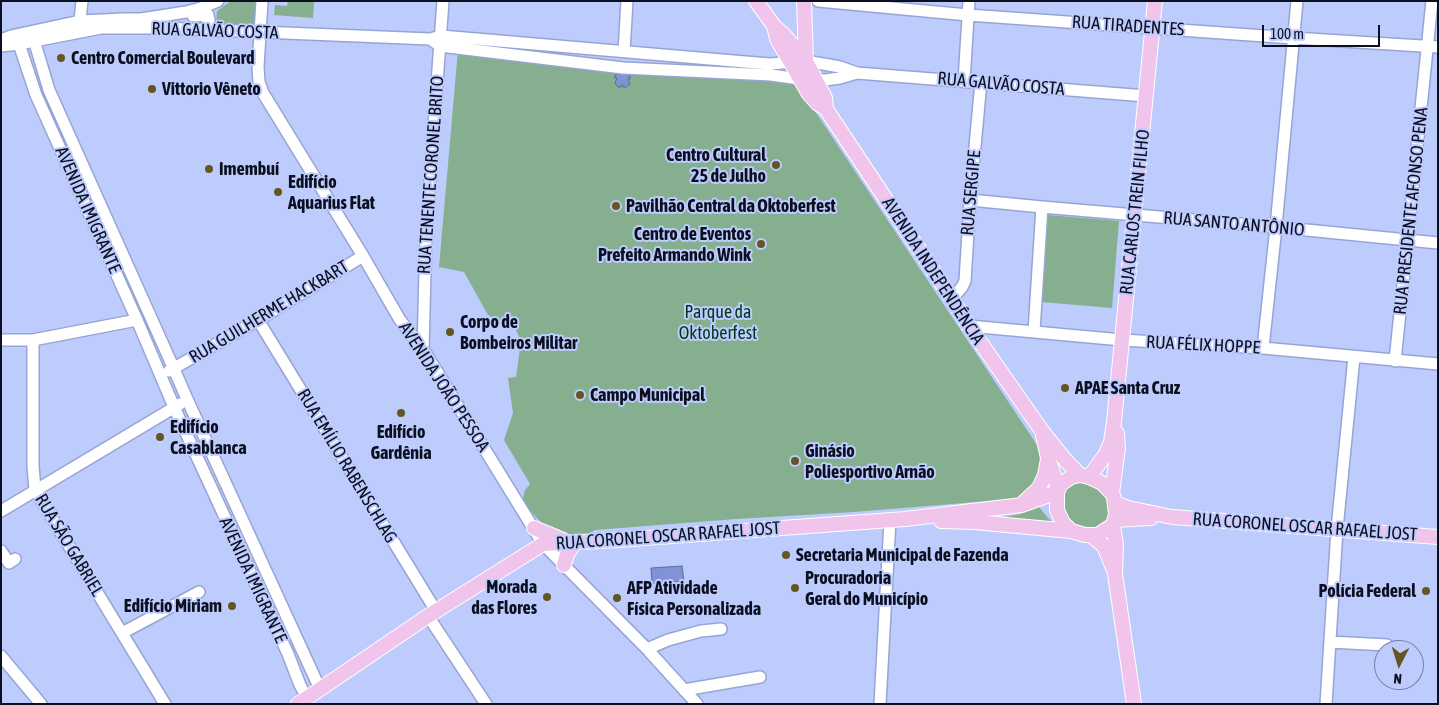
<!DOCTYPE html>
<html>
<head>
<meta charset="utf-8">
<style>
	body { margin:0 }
	#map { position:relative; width:1439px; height:705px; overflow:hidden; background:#bdccfd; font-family:"Asap Condensed",sans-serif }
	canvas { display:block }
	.frame { position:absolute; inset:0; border:2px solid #0b0f20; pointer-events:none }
	.north { position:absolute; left:1374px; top:640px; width:50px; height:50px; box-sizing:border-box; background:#bdccfd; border:1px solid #7680a5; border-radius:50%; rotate:185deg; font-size:14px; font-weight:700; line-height:20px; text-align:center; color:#0b0f20 }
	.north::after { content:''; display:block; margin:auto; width:18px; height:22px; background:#655522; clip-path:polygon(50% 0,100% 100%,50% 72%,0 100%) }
	.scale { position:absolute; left:1262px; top:25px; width:118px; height:22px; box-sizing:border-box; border:2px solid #0b0f20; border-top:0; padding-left:6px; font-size:15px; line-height:18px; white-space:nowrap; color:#0b0f20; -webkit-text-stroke:4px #bdccfd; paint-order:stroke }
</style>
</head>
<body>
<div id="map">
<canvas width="1439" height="705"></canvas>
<div class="frame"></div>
<div class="north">N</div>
<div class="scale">100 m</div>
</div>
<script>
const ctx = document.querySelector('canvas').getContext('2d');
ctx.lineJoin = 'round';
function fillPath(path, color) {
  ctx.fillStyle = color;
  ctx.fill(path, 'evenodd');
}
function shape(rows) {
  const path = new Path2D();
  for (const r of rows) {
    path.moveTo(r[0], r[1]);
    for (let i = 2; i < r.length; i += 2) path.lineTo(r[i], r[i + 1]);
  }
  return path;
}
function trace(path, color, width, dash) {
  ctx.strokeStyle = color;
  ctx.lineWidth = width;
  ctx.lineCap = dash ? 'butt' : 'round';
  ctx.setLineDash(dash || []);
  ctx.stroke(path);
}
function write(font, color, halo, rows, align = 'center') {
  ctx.font = font + ' "Asap Condensed",sans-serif';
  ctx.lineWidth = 4;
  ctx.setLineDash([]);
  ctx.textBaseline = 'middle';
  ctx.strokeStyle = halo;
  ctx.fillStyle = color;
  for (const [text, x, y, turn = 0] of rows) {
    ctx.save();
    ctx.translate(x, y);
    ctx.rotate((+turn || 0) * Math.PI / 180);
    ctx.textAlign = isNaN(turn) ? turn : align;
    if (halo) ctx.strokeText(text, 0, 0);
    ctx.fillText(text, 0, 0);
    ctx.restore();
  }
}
const green = shape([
	[231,1,260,1,259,26,216,24,217,11],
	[288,1,314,1,313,18,274,15,275,5,287,6],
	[458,50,721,75,797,84,1041,451,1043,469,1025,498,854,512,736,519,595,530,585,536,551,533,522,502,525,490,530,484,504,440,513,413,508,378,516,377,521,341,516,330,488,315,464,272,439,267],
	[1048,215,1119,221,1112,308,1041,302],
	[1085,481,1095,484,1107,495,1112,517,1100,528,1091,528,1081,526,1074,523,1062,510,1061,491,1070,482],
	[1039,507,1048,518,1057,526,999,518,1020,514]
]);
const water = shape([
	[622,72,622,74,627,72,627,74,630,76,630,79,628,79,630,84,626,87,623,87,623,85,621,85,621,87,618,87,615,83,617,78,615,78,615,75,622,72],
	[682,566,684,581,652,584,651,568,682,566]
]);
const minor = shape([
	[262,1,258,67,259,82,263,93,363,256,400,320,423,349,543,544,647,649,697,704],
	[818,1,968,15,1293,38,1438,47],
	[193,16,208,15,209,20,205,29],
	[80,21,82,1],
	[20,35,18,38,19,44,36,95,137,320,174,407,288,654,300,685,307,698],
	[430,39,440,46,623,68,771,75,799,79,825,80,840,78,857,73],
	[1,40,11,36,80,21,124,19,141,19,186,12,201,8,218,1],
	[34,40,49,90,174,369,187,399,320,689],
	[1,46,19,44,101,28,164,28,430,39,441,36,757,63,770,64,806,61,840,67,857,73,1146,96],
	[624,51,627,1],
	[964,81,969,1],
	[970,200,1042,207,1276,227,1438,243],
	[952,299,962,287,965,281,970,200,981,82],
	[258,320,436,611],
	[969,326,1122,340,1263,348,1438,364],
	[1034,331,1042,207],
	[1,340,33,340,137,320],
	[33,340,33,466,35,490,165,704],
	[1263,348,1276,227,1297,1],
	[423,349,426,234,443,1],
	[1395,361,1432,1],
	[169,371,258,320,363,256],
	[1,511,180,404],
	[1,551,9,563,15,559],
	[428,616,486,704],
	[122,633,199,592],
	[1330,642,1387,645],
	[647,649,668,640,701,631,721,629],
	[1,656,41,704],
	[684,690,760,677],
	[880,704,890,520],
	[1326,704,1337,529,1354,357]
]);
const major = shape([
	[756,1,774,26,784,35,806,61,825,98,826,109],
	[804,1,806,61],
	[774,26,777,39,809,94,817,103,826,109,952,299,969,326,1042,431,1066,461,1080,475],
	[1043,436,1048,458,1058,488],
	[1080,475,1089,477,1102,483,1112,493,1114,498,1116,514,1113,525,1098,535,1085,535,1071,531,1063,523,1057,510,1057,492,1061,484,1071,477,1080,475],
	[1089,477,1106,454,1111,442,1114,422,1155,1],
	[1112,493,1118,448,1117,433],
	[1024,502,1039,488,1045,475,1048,459],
	[1115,503,1128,508,1172,517,1438,537],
	[1115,520,1151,518],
	[941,521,974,522,1071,531],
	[1113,525,1116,545,1115,574,1134,704],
	[534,528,563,540],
	[1092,536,1104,546,1113,568],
	[564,565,567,554,576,542],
	[298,704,428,616,543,544,618,540,905,519,1022,505,1057,492]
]);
const markers = [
	[61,58,5,"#655522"],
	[152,89,5,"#655522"],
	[776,165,5,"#655522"],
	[209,169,5,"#655522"],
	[278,192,5,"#655522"],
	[616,206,5,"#655522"],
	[761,244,5,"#655522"],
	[450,332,5,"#655522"],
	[1065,388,5,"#655522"],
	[580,395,5,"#655522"],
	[401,413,5,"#655522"],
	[160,437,5,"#655522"],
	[795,461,5,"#655522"],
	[786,555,5,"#655522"],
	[795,588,5,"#655522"],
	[1426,591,5,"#655522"],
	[547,597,5,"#655522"],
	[617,598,5,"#655522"],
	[232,606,5,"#655522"]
];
const streetNames = [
	["RUA TIRADENTES",1128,26,4],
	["RUA GALVÃO COSTA",215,31,2],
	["RUA GALVÃO COSTA",1001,84,5],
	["RUA TENENTE CORONEL BRITO",431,175,-86],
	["RUA SERGIPE",971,193,-85],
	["AVENIDA IMIGRANTE",88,210,66],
	["RUA PRESIDENTE AFONSO PENA",1411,211,-84],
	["RUA CARLOS TREIN FILHO",1135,212,-84],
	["RUA SANTO ANTÔNIO",1234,224,5],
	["AVENIDA INDEPENDÊNCIA",933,271,57],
	["RUA GUILHERME HACKBART",269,312,-31],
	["RUA FÉLIX HOPPE",1203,345,3],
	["AVENIDA JOÃO PESSOA",444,387,57],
	["RUA EMÍLIO RABENSCHLAG",347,466,59],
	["RUA CORONEL OSCAR RAFAEL JOST",1305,527,4],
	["RUA CORONEL OSCAR RAFAEL JOST",668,536,-4],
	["RUA SÃO GABRIEL",69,545,59],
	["AVENIDA IMIGRANTE",253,580,65]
];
const poiNames = [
	["Centro Comercial Boulevard",71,58],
	["Vittorio Vêneto",162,89],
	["Centro Cultural",766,155,"right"],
	["25 de Julho",766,176,"right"],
	["Imembuí",219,169],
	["Edifício",288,182],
	["Aquarius Flat",288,203],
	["Pavilhão Central da Oktoberfest",626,206],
	["Centro de Eventos",751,234,"right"],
	["Prefeito Armando Wink",751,255,"right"],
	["Corpo de",460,322],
	["Bombeiros Militar",460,343],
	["APAE Santa Cruz",1075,388],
	["Campo Municipal",590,395],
	["Edifício",170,427],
	["Casablanca",170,448],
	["Edifício",401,432,"center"],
	["Gardênia",401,453,"center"],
	["Ginásio",805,451],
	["Poliesportivo Arnão",805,472],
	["Secretaria Municipal de Fazenda",796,555],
	["Procuradoria",805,578],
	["Geral do Município",805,599],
	["Morada",537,587,"right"],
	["das Flores",537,608,"right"],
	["AFP Atividade",627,588],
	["Física Personalizada",627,609],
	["Polícia Federal",1416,591,"right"],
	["Edifício Miriam",222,606,"right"]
];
const parkNames = [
	["Parque da",718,312],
	["Oktoberfest",718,333]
];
fillPath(green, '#85af8f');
fillPath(water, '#8193d5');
trace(water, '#5e6b9f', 1);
trace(minor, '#97a5d4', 14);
trace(major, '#fff', 16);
trace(minor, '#fff', 11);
trace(major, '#f1c5eb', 14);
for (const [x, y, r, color] of markers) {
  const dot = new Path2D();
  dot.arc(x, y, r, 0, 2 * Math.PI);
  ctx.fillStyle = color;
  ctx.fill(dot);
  trace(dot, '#bdccfd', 2);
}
write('18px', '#0b0f20', '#bdccfd', streetNames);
write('bold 18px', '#0b0f20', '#bdccfd', poiNames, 'left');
write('18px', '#003718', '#bdccfd', parkNames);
</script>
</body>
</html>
